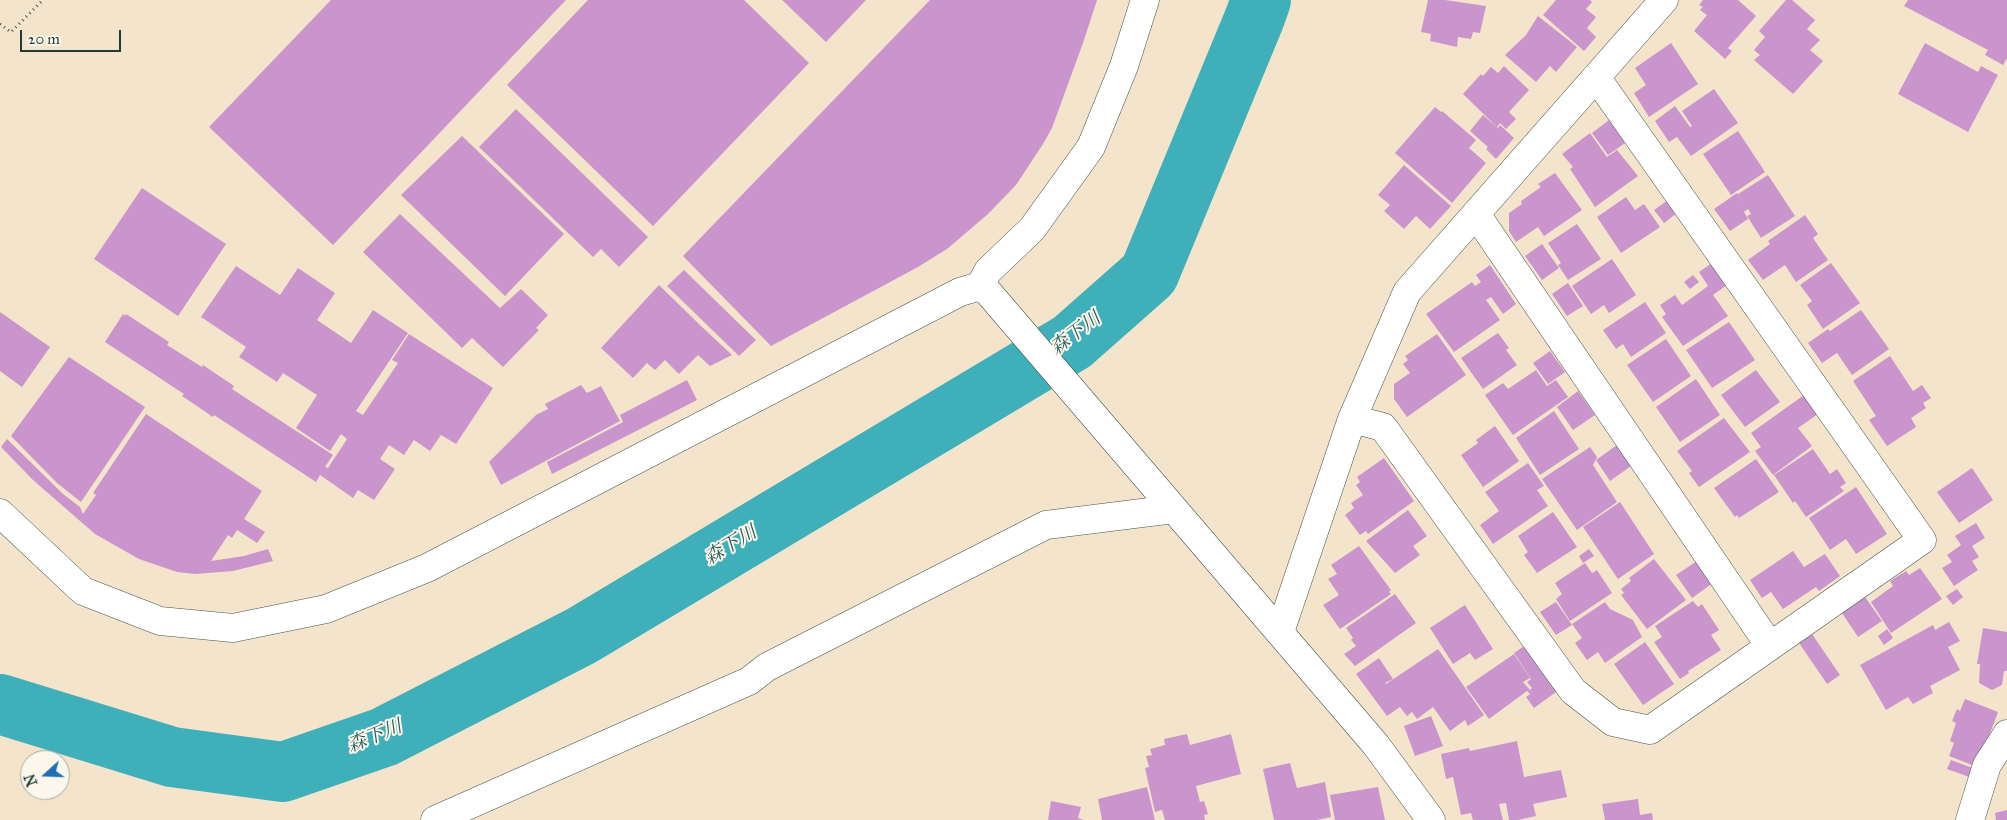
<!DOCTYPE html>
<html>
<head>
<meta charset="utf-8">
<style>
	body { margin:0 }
	#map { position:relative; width:2007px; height:820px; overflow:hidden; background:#f5e4cc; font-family:"IM FELL Great Primer",serif }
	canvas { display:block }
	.north { position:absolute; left:20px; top:750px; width:50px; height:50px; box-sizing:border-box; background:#fbf7ec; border:1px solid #a3ada2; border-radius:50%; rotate:250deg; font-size:14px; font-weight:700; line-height:20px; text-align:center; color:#1f3d34 }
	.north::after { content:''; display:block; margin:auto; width:18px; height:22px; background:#1f6fb2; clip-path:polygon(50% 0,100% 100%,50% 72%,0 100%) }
	.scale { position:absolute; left:20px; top:30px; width:101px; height:22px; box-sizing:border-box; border:2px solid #1f3d34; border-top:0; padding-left:6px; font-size:15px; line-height:18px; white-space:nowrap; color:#1f3d34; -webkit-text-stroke:4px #fbf7ec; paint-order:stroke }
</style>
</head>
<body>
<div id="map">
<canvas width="2007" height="820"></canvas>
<div class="north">N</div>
<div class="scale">20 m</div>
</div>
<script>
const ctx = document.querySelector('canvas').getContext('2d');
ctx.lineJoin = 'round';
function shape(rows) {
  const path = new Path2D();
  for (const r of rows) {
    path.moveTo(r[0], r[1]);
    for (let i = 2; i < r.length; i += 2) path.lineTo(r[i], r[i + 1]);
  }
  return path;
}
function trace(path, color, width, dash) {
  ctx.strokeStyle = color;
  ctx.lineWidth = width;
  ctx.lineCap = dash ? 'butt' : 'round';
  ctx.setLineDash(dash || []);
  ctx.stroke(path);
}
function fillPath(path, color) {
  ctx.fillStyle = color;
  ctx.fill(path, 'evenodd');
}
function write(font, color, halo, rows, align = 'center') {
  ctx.font = font + ' "IM FELL Great Primer","Noto Serif JP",serif';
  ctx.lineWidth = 4;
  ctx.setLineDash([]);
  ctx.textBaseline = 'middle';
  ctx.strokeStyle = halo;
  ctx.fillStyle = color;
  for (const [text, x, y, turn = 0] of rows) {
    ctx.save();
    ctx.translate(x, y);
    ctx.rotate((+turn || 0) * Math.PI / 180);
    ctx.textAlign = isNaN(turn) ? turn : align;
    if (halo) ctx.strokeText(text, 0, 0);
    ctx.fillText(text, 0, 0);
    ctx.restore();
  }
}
const river = shape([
	[0,704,172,757,283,772,384,737,581,636,1072,342,1149,274,1255,17,1261,0]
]);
const building = shape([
	[331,0,566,0,333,245,209,127],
	[588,0,744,0,809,63,653,226,507,85],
	[782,0,866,0,826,42],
	[930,0,1097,0,1083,43,1052,128,1043,144,1016,185,988,214,947,249,918,267,771,346,683,256],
	[1428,0,1445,0,1486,6,1480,33,1473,32,1471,39,1458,37,1457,47,1430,41,1431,34,1421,32],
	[1556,0,1590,0,1592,2,1586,9,1596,17,1587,28,1596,37,1584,51,1543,15],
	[1703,0,1738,0,1756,16,1728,48,1732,51,1725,59,1694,31,1707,15,1700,10,1703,7,1699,5],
	[1786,0,1792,0,1815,20,1807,29,1820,40,1810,50,1823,61,1793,94,1754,60,1760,55,1754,50,1765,37,1759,31],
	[1908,0,2007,0,2007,58,2003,65,1985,55,1988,50,1904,6],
	[1538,16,1577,47,1556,72,1550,66,1536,82,1505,55,1526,35],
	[1671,43,1698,84,1649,117,1634,93,1646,85,1635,68],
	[1925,43,1978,72,1981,66,1998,75,1968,132,1898,94],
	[1504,66,1529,90,1509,112,1516,119,1506,129,1500,123,1497,127,1463,94,1481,74,1483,76,1491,67,1498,73],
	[1714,89,1738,123,1691,156,1677,137,1669,142,1655,121,1675,106,1690,127,1692,126,1682,111],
	[1435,107,1441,112,1442,111,1476,140,1469,148,1486,163,1452,203,1395,153],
	[516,109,648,237,619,267,601,249,593,257,479,147],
	[1483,115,1498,128,1500,125,1514,138,1496,159,1486,149,1488,147,1470,131],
	[1609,120,1625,143,1608,155,1592,133],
	[1738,131,1765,172,1731,195,1703,154],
	[1590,133,1607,157,1617,150,1638,176,1595,207,1570,169,1573,167,1562,154],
	[462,136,564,234,505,296,401,195],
	[1404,165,1451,206,1430,229,1416,216,1404,229,1384,211,1390,205,1378,195],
	[1555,173,1582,210,1544,236,1538,227,1516,242,1509,231,1509,213,1522,204,1521,201,1541,187,1538,184],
	[1768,175,1795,216,1761,238,1747,216,1751,214,1748,209,1744,212,1748,219,1730,231,1714,209,1737,193,1744,204,1738,194],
	[142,188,226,244,178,316,94,259],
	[1626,197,1635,210,1644,204,1660,227,1621,253,1597,217],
	[1668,200,1677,213,1664,223,1654,210],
	[400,214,500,308,521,289,548,315,536,328,539,330,503,367,472,338,462,348,363,252],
	[1805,215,1818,234,1813,238,1828,260,1796,282,1785,265,1763,280,1748,260,1770,244,1768,241],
	[1577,224,1601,259,1568,280,1558,265,1561,263,1548,243],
	[1542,244,1559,268,1542,280,1525,256],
	[1612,259,1636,295,1609,313,1604,305,1591,314,1572,286],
	[1712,263,1727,285,1713,295,1728,316,1683,346,1662,317,1666,314,1660,305,1675,295,1682,305,1708,286,1699,272],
	[1831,263,1860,303,1823,329,1807,305,1812,301,1800,285],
	[1490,265,1516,304,1503,314,1491,297,1486,300,1500,320,1454,352,1426,314,1472,282,1475,286,1481,282,1476,275],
	[236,266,280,295,298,268,335,293,317,320,351,343,373,310,408,333,356,411,363,415,398,363,392,360,409,334,493,388,456,444,441,435,430,451,414,440,404,455,389,445,380,459,395,469,374,500,358,490,353,498,320,475,316,482,214,415,213,417,182,396,184,394,105,342,123,314,125,316,126,314,169,342,167,345,202,367,203,365,234,386,232,389,333,455,325,467,328,468,347,439,341,434,330,451,296,428,317,395,283,373,277,382,239,357,246,347,201,317],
	[684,270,756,340,739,356,667,286],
	[1693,275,1699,282,1690,289,1684,282],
	[1568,283,1583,306,1567,316,1552,294],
	[659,285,702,327,732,355,710,366,698,355,679,374,665,360,655,370,647,363,633,378,601,348],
	[1645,302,1666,333,1631,357,1623,344,1616,349,1603,330],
	[1861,310,1889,349,1852,375,1837,353,1822,363,1808,343,1828,329,1830,331],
	[0,312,50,347,22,387,0,371],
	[1729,322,1755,360,1712,388,1686,350],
	[1498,333,1509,348,1506,350,1517,365,1483,389,1461,358],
	[1437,334,1466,375,1407,417,1394,399,1394,384,1410,373,1403,364,1408,360,1405,356],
	[1666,339,1691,376,1653,402,1627,365],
	[1550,351,1565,372,1548,384,1533,363],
	[1890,356,1913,391,1922,385,1931,398,1923,403,1926,408,1911,418,1916,427,1887,446,1869,420,1876,416,1853,381],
	[69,357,145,407,81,502,57,483,11,436],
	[1536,370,1547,386,1556,380,1568,397,1513,435,1485,395,1503,383,1508,389],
	[1756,370,1780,402,1745,427,1721,395],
	[1696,379,1720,415,1680,442,1656,407],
	[687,380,697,400,552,474,547,462,623,422,620,415],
	[581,385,587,393,601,386,620,421,501,485,489,462,536,415,548,409,545,404],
	[1578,391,1595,415,1573,430,1557,407],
	[1804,395,1818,414,1798,428,1812,446,1773,475,1755,451,1761,447,1751,433],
	[1554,411,1579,449,1540,475,1516,438],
	[146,414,262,491,244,519,265,532,257,543,237,530,232,538,228,535,211,561,244,556,268,549,273,561,233,571,195,574,177,572,139,559,95,534,33,480,1,447,7,439,63,494,80,507,83,514,96,495,93,493],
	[1724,418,1750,452,1699,487,1689,473,1692,471,1677,451],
	[1495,426,1519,461,1483,487,1461,455,1478,443,1476,440],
	[1617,445,1631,466,1610,481,1596,460],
	[1590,447,1597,457,1593,465,1617,502,1577,530,1542,479],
	[1813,449,1830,474,1837,469,1846,483,1840,487,1844,491,1806,517,1795,501,1793,503,1774,475],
	[1384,458,1414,501,1368,534,1366,531,1360,535,1345,515,1354,508,1351,503,1363,495,1356,485,1360,482,1357,477],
	[1756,459,1779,492,1739,518,1737,515,1735,517,1714,488],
	[1528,463,1544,486,1537,490,1548,506,1493,544,1480,525,1499,511,1485,492],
	[1972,468,1993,500,1959,523,1937,492],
	[1856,487,1887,534,1856,554,1846,539,1830,550,1809,518],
	[1620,502,1654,554,1618,579,1583,527],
	[1408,510,1427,536,1413,546,1420,555,1395,573,1366,541],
	[1553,512,1577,547,1537,573,1524,555,1528,552,1518,536],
	[1976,523,1985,538,1972,546,1979,557,1972,561,1978,570,1954,586,1942,568,1952,562,1947,555,1961,545,1955,536],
	[1359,546,1391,590,1389,592,1391,594,1340,629,1323,605,1339,595,1328,579,1337,574,1331,565],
	[1589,549,1594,556,1583,563,1579,556],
	[1793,551,1804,567,1825,554,1840,576,1819,591,1816,587,1783,609,1771,592,1762,598,1750,580],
	[1654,559,1686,600,1647,629,1621,595,1624,593,1621,589,1631,581,1629,578],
	[1697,561,1713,583,1692,598,1676,575],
	[1585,563,1592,573,1597,570,1612,593,1570,621,1556,599,1562,594,1555,583],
	[1920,568,1942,599,1891,633,1871,602,1893,586,1890,581,1906,571,1909,575],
	[1957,589,1963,597,1953,605,1946,596],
	[1395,594,1416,623,1355,666,1344,654,1356,646,1351,640,1353,638,1346,628],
	[1865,597,1882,621,1858,637,1842,613],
	[1693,601,1698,607,1702,604,1719,630,1711,635,1721,650,1688,671,1689,673,1680,679,1654,642,1662,637,1655,626],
	[1556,602,1572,625,1556,635,1540,612],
	[1605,602,1610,609,1633,620,1642,637,1605,663,1598,652,1587,660,1575,643,1582,638,1572,624],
	[1465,605,1493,649,1475,660,1470,653,1453,664,1430,628],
	[1949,622,1960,641,1948,647,1960,670,1930,686,1933,693,1913,704,1908,697,1886,710,1860,665,1933,625,1935,630],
	[1983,628,2007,632,2007,671,2004,671,2002,685,1992,690,1979,683,1980,664,1977,664],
	[1887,629,1893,638,1884,645,1878,636],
	[1812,634,1840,675,1827,684,1799,643],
	[1645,642,1674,684,1643,705,1614,664],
	[1524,646,1556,692,1534,708,1526,697,1530,694,1527,691,1489,719,1466,687,1514,654,1530,678,1523,682,1530,690,1532,688,1527,682,1531,679,1514,653],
	[1438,649,1484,715,1468,726,1465,720,1450,731,1433,707,1417,719,1412,712,1407,716,1400,707,1387,716,1356,674,1379,658,1393,679,1385,683,1386,684],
	[1965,699,1998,712,1982,755,1977,754,1972,765,1949,756,1954,743,1950,741,1956,723,1952,721,1957,709,1960,711],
	[1431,716,1443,746,1415,756,1404,726],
	[1187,734,1190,745,1231,734,1241,774,1196,786,1200,802,1204,801,1208,814,1204,815,1205,820,1165,820,1162,810,1155,812,1145,768,1149,767,1146,756,1152,755,1150,749,1165,745,1164,739],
	[1517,741,1524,777,1561,770,1567,797,1533,804,1536,816,1518,820,1509,820,1506,803,1499,804,1503,820,1473,820,1471,813,1461,815,1453,777,1446,779,1441,754,1469,748,1470,751],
	[1951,760,1975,769,1972,778,1947,769],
	[1290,763,1297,788,1325,782,1331,817,1317,820,1274,820,1263,769],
	[1147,787,1155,820,1102,820,1098,799],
	[1378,787,1385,820,1335,820,1330,795],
	[1638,799,1640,815,1652,813,1653,820,1605,820,1602,804],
	[1051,801,1081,807,1078,818,1084,820,1048,820],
	[2007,810,2007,820,1996,820,1995,813]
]);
const path = shape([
	[0,24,11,32,43,0]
]);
const minor = shape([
	[1476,214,1770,646],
	[980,286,988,271,1032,229,1091,147,1124,66,1145,0],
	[1352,419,1383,427,1573,691,1613,722,1650,730,1922,540,1596,77],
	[0,513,83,591,160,621,233,628,326,609,427,568,960,292,980,286,988,292,1376,745,1431,820],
	[1280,632,1352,419,1407,292,1664,0],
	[435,820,749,681,767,667,1046,525,1174,509],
	[1970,820,1987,765,2007,734]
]);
const waterNames = [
	["森下川",1076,334,-37],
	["森下川",731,546,-31],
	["森下川",375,737,-22]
];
trace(river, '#3fafb9', 60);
fillPath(building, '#ca95cd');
trace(minor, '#3f564b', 29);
trace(path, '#3f564b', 3, [1, 4]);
trace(minor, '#fff', 28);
write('italic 19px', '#295f5c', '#fbf7ec', waterNames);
</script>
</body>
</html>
